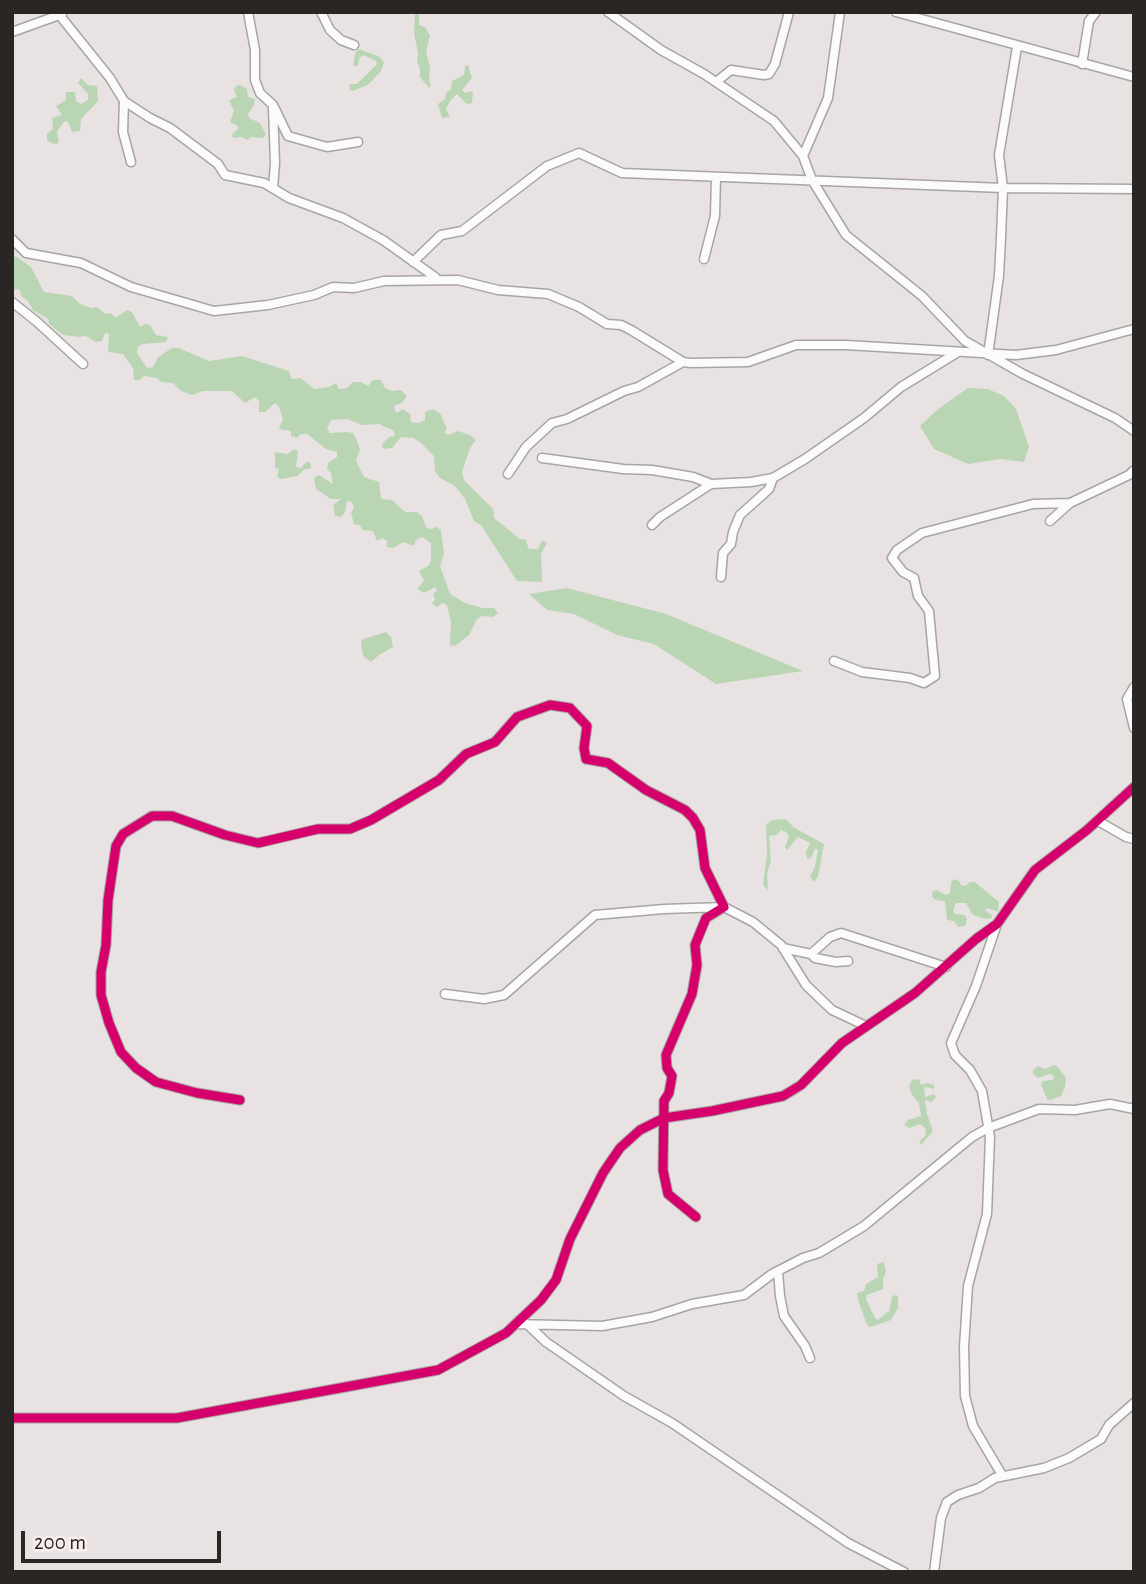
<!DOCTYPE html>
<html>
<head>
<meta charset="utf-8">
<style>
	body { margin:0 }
	#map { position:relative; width:1146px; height:1584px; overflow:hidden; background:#e8e3e2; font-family:"Alegreya Sans",sans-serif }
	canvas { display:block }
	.frame { position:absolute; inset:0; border:14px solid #292624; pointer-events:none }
	.scale { position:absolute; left:21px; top:1531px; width:200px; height:32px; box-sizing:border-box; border:4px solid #292624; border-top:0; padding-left:9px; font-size:21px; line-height:24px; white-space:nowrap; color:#292624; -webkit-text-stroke:5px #f9efec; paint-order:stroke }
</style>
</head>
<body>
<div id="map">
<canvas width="1146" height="1584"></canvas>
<div class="frame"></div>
<div class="scale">200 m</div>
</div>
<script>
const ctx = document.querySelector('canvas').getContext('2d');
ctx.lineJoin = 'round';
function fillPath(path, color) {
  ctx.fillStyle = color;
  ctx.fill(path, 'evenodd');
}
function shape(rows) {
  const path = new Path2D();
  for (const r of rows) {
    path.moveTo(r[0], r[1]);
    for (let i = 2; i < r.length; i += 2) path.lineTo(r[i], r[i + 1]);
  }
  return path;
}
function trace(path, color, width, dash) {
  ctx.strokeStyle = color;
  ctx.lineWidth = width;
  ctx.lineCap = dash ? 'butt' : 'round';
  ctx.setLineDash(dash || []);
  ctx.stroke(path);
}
const green = shape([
	[415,12,419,12,419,25,426,28,430,36,426,51,430,68,429,81,431,85,429,88,420,77,420,69,417,62,418,53,414,33],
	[358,49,378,56,384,62,381,71,369,84,353,91,350,90,349,84,357,84,377,64,376,61,363,55,359,59,358,66,353,66,355,54],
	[468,65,472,78,462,90,465,93,473,91,472,103,467,104,457,94,450,101,446,109,450,117,442,118,438,104,445,99,446,93,451,89,452,81,464,75,465,66],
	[81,78,88,85,97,86,98,101,81,119,80,131,72,132,68,122,65,121,57,131,59,142,57,144,51,143,47,140,47,134,53,129,52,118,62,115,56,106,66,100,66,92,75,92,76,101,81,104,88,100,88,94,78,83],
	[240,85,247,89,248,97,255,99,253,107,248,114,249,118,260,123,266,134,263,138,251,137,248,140,241,137,233,138,232,134,238,129,238,126,230,122,234,111,229,100,237,97,234,90,236,86],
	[12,256,17,257,31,267,44,292,72,296,80,304,91,308,97,307,105,314,111,313,115,318,127,310,132,312,140,327,145,324,150,325,156,335,168,337,166,342,143,344,138,347,137,353,147,368,153,367,158,357,172,348,179,348,209,361,242,356,289,371,292,379,301,378,314,389,329,387,336,383,339,389,347,388,353,382,361,382,368,386,373,380,381,380,385,388,392,391,401,390,407,396,402,403,394,406,396,413,403,409,410,414,411,422,419,423,425,420,425,412,433,409,440,413,447,429,444,432,448,435,458,431,470,435,476,440,470,448,462,472,464,480,493,509,494,518,520,539,525,539,529,549,538,549,542,540,547,543,541,554,542,582,517,581,481,525,474,521,465,499,455,486,440,478,435,471,434,456,420,442,413,438,401,437,392,448,385,449,382,447,383,443,389,437,395,436,394,431,379,424,362,425,347,419,331,420,327,429,330,433,347,432,353,433,356,438,360,450,356,461,364,477,379,482,381,499,392,500,405,512,417,512,422,516,426,527,431,529,436,527,441,530,444,554,440,566,450,594,465,603,482,608,494,608,498,613,493,617,482,616,477,619,469,635,455,646,450,645,451,622,447,605,442,603,437,607,432,604,435,599,433,594,437,590,435,587,424,593,417,589,424,581,419,571,428,566,431,561,431,543,422,537,416,540,414,546,403,542,393,548,387,547,387,541,382,538,377,541,373,531,362,530,360,525,354,524,351,513,354,508,352,502,347,501,345,512,341,517,335,516,333,505,341,499,331,499,316,489,314,478,319,475,333,484,331,473,327,469,328,463,337,457,337,452,326,449,307,434,301,434,297,438,291,436,291,431,279,429,283,419,279,407,275,403,265,412,259,412,259,401,255,397,245,403,232,391,203,391,192,395,181,391,173,383,161,382,157,378,144,376,139,380,134,380,133,368,123,354,108,352,109,334,105,333,102,341,96,342,86,336,80,337,63,335,49,324,48,319,33,310,27,300,22,297,19,289,12,290],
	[968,388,988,389,1004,396,1016,409,1029,447,1024,462,1000,459,968,464,934,449,920,426,938,409],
	[294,449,298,451,296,467,301,468,306,462,310,462,311,468,303,470,298,476,281,479,277,477,279,469,275,468,275,452,287,454],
	[567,588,666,614,803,671,716,684,654,644,617,635,574,614,547,610,529,594],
	[386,632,391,637,393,647,379,655,371,662,363,656,361,642,363,639],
	[786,819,793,827,824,844,818,877,814,882,810,877,815,867,818,849,815,849,811,858,807,859,806,852,810,843,798,837,787,850,785,847,789,836,787,833,781,830,776,835,769,836,771,860,767,874,768,890,763,885,767,855,766,825,772,820],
	[954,879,959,881,962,886,967,885,970,882,975,882,999,902,998,912,987,908,985,911,991,914,992,918,985,919,973,915,966,903,956,903,953,910,955,914,965,915,967,919,965,926,958,927,954,921,947,920,945,901,935,900,932,897,932,892,937,890,946,895,950,893,951,883],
	[1054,1065,1057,1066,1066,1078,1065,1087,1061,1096,1050,1100,1047,1099,1041,1084,1043,1081,1053,1080,1054,1076,1049,1074,1038,1078,1033,1074,1033,1070,1038,1066,1045,1069],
	[919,1079,921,1085,927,1083,934,1085,934,1089,924,1087,925,1097,934,1094,936,1097,932,1102,925,1100,927,1114,933,1131,921,1145,919,1142,926,1135,925,1128,920,1124,910,1128,904,1125,908,1120,921,1116,919,1103,912,1095,909,1086,912,1080],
	[884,1262,886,1272,883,1279,883,1289,867,1295,866,1299,875,1318,878,1320,889,1311,892,1297,895,1295,898,1296,898,1308,891,1320,870,1327,867,1325,859,1303,857,1293,864,1291,866,1284,878,1277,877,1264]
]);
const minor = shape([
	[57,12,110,78,124,101,123,132,131,162],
	[248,12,255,50,255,80,260,93,273,105,288,136,327,147,358,142],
	[321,12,330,30,341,40,354,45],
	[608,12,661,50,704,74,774,121,803,156],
	[840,12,828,98,803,156,812,180,846,235,922,296,965,341,1023,374,1115,418,1134,431],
	[896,12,1134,77],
	[12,32,62,14],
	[1082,64,1089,21,1096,12],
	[716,82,731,70,764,75,769,74,775,64,789,12],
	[124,101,150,118,170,128,218,164,225,175,264,183,289,198,343,218,383,240,435,277],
	[273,188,275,163,273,108],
	[12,239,26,253,81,263,131,287,214,311,268,305,314,295,333,287,354,288,384,281,458,280,498,290,548,294,579,307,607,324,621,325,631,330,683,362,691,363,748,362,796,345,846,345,1016,355,1056,350,1134,329],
	[704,259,715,216,716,178],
	[413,262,441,235,462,231,547,166,579,153,622,173,1003,188,1134,189],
	[12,302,36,321,83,364],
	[988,355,999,276,1001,238,1003,188,999,155,1017,47],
	[542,458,623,469,652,470,693,477,711,484],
	[508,474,526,447,552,423,567,419,624,391,638,387,683,362],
	[1050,521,1070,503,1129,475,1134,470],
	[652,525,660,517,711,484,751,482,773,478,805,459,864,418,901,387,958,352],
	[721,577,723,553,731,544,733,532,740,515,769,489,773,478],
	[834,661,862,672,910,678,924,683,935,676,929,611,918,596,914,578,903,572,892,558,897,550,922,533,1033,504,1070,503],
	[1134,687,1127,699,1134,728],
	[1098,821,1126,837,1134,839],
	[997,924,976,986,951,1043,955,1055,970,1070,982,1091,990,1137,987,1214,968,1286,964,1347,965,1396,973,1426,1002,1475],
	[783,948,811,954,830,937,841,933,946,967],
	[811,954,815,958,836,962,848,961],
	[445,994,484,999,504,995,595,915,664,909,724,907,753,922,781,945,806,985,832,1010,866,1026],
	[240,1100,197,1093,156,1082,136,1068,121,1052,109,1023,101,995,101,972,106,945,108,900,116,846,123,834,152,816,172,816,225,835,258,843,318,829,350,829,371,820,439,780,466,754,495,742,517,717,550,705,570,708,587,726,584,748,586,759,608,763,646,790,685,810,693,818,700,830,705,868,724,907,706,918,695,945,697,965,692,994,666,1055,667,1068,672,1076,669,1093,664,1101,663,1170,668,1194,696,1217],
	[778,1271,780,1296,784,1316,805,1346,810,1358],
	[516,1324,602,1326,652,1317,692,1304,744,1295,772,1274,803,1258,819,1253,864,1226,972,1137,988,1128,1039,1109,1075,1110,1110,1104,1134,1109],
	[527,1324,546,1342,624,1396,672,1423,848,1543,904,1572],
	[12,1418,177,1418,438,1370,506,1333,541,1300,556,1280,570,1239,603,1173,620,1148,640,1130,664,1118,712,1111,783,1096,801,1085,842,1043,915,993,976,939,997,924,1035,870,1087,830,1134,787],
	[934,1572,941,1518,947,1502,958,1495,979,1488,995,1478,1044,1468,1069,1458,1101,1439,1109,1425,1134,1403]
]);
const cycleway = shape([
	[240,1100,197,1093,156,1082,136,1068,121,1052,109,1023,101,995,101,972,106,945,108,900,116,846,123,834,152,816,172,816,225,835,258,843,318,829,350,829,371,820,439,780,466,754,495,742,517,717,550,705,570,708,587,726,584,748,586,759,608,763,646,790,685,810,693,818,700,830,705,868,724,907,706,918,695,945,697,965,692,994,666,1055,667,1068,672,1076,669,1093,664,1101,663,1170,668,1194,696,1217],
	[12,1418,177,1418,438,1370,506,1333,541,1300,556,1280,570,1239,603,1173,620,1148,640,1130,664,1118,712,1111,783,1096,801,1085,842,1043,915,993,976,939,997,924,1035,870,1087,830,1134,787]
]);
fillPath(green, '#bad5b4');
trace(minor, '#a8a4a3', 11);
trace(minor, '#fcfbfb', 8);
trace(cycleway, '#d6006c', 9);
</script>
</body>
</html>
